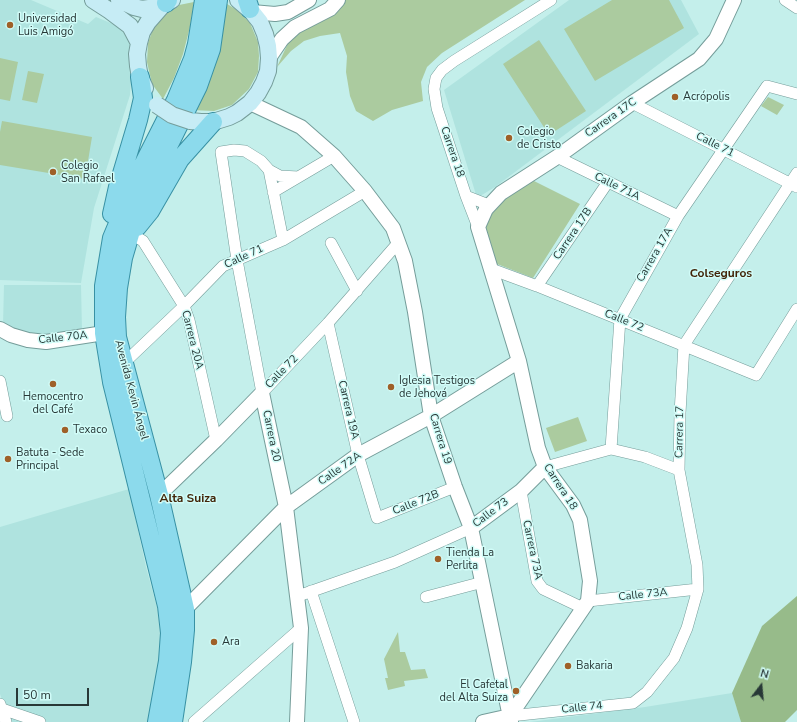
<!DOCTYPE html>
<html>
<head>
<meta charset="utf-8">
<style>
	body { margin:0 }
	#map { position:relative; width:797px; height:722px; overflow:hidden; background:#c4efeb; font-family:"Nunito Sans",sans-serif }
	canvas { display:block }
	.north { position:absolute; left:741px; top:666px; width:40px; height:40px; -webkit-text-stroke:3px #d1fcf8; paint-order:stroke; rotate:16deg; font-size:11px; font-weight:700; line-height:16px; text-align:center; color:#283837 }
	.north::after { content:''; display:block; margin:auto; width:14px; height:18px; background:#283837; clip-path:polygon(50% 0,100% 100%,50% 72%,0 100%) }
	.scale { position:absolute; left:16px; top:688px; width:73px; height:18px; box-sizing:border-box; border:2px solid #283837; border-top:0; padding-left:5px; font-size:12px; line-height:14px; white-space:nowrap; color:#283837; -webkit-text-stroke:3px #d1fcf8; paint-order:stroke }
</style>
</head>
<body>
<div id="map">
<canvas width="797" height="722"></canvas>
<div class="north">N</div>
<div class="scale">50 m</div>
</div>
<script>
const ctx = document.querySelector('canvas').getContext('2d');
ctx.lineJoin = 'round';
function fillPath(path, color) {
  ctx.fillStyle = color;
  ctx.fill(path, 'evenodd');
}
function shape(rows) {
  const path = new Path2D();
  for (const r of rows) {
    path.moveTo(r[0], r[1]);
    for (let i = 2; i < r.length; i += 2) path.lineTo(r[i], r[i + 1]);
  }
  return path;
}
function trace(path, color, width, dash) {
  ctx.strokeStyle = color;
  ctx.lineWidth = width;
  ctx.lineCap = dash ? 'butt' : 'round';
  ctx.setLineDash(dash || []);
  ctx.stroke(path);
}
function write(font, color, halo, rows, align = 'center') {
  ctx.font = font + ' "Nunito Sans",sans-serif';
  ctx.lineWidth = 3;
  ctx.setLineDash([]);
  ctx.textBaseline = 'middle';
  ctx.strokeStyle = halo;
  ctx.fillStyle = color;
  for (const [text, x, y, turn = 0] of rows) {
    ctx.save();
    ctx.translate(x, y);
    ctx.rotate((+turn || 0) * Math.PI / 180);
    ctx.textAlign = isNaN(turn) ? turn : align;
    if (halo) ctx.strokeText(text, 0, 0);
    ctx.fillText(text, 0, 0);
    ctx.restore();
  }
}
const built = shape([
	[0,0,31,0,88,24,96,17,123,28,131,43,132,70,130,95,94,208,81,283,0,280],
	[569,0,681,0,699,34,495,187,477,198,444,90],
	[4,285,81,285,82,331,41,336,18,333,3,325],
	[129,489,146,567,158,611,161,641,158,668,149,722,10,722,0,694,0,527],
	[732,693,741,722,530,722,645,707]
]);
const green = shape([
	[345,0,525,0,442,53,427,67,421,82,423,101,392,110,373,121,356,111,350,96,346,72,347,56,340,33,320,36,304,41,291,51,277,67,289,41,312,23,334,14],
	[612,0,669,0,684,28,595,81,564,29],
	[194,2,190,27,183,54,174,78,163,99,152,84,147,62,148,43,154,26,165,14,179,5],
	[224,2,240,12,250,23,258,42,259,56,258,72,249,89,232,105,214,111,191,110],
	[539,40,586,111,549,135,503,64],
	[0,58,18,62,10,101,0,99],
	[28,71,44,74,37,103,22,100],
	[768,97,784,105,777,115,761,106],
	[2,121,92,137,85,179,0,165,0,132],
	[530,179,580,204,533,278,497,264,488,248,485,226,491,210],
	[578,417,587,441,555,452,546,428],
	[398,632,400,652,405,652,411,670,425,669,428,678,404,681,405,686,388,690,385,678,388,678,384,659]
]);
const forest = shape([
	[797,596,797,710,785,722,741,722,732,693,762,626]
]);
const minor = shape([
	[785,0,797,8],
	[632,103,797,187],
	[557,157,678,216],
	[269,170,280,176,298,177],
	[273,192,334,156],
	[466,196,489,205],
	[478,227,466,196,437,108,434,89,436,78,442,70,454,61,551,0],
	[129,237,138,238,143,241,184,306,189,320,216,440],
	[331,243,357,291],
	[491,269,537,286,756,375,797,309],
	[537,286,608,182],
	[328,323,358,455,377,518,455,487],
	[124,363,184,306,223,266,283,240,365,191],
	[0,381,7,416],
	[262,393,237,260,221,152,234,150,245,151,261,161,269,170,283,240],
	[262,393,328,323,398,243],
	[611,449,620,319,678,216,767,86,797,94],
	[545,467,611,449,645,457,679,470],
	[521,491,537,581,543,589,583,608],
	[311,591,354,722],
	[298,596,395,562,471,528],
	[426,597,483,582],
	[588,601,698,589],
	[0,704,6,722],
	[2,709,40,722],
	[510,716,633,703,647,692,674,658,687,628,698,589,697,565,679,470,680,413,684,345,797,173],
	[194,722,301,628]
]);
const tertiary = shape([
	[252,12,275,14,288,12,309,0],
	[269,58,282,39,295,27,330,9,338,0],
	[250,103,301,127,334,156,365,191,393,228,405,261,415,312,431,416,455,487,471,528,511,722],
	[0,329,11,335,28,340,46,342,104,333],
	[262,393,286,507,301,628,297,722],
	[159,495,216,440,262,393],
	[471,528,521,491,545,467],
	[185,609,286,507,358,455,431,416,519,361],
	[510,716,588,601,590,581,580,520,573,505,545,467,538,448,519,361,478,227,486,209,501,193,557,157,632,103,699,59,716,39,734,0],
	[483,722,510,716]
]);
const secondary = shape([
	[93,0,110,11,130,26,139,43],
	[119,0,134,7,142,9,162,6],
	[145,88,140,77,138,66,137,54,139,43,142,32,148,22,162,6,172,0],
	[190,121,201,122,213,122,229,117,237,113,250,103,258,93,264,82,268,71,269,58,268,46,265,34,260,22,252,12,238,0]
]);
const primary = shape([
	[247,0,250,9],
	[166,3,168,0],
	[112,214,118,187,138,120,143,98,140,77],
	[137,227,150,211,180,159,213,122],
	[157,722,168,661,170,633,167,606,112,382,104,333,104,286,112,238,140,171,176,100,193,59,197,44,204,0],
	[173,722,182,662,185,630,185,609,159,495,117,337,116,317,118,288,123,258,138,207,198,86,211,49,218,0]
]);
const secondaryBridge = shape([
	[157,105,172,115,190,121]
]);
const markers = [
	[10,25,4,"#9f6028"],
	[675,97,4,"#9f6028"],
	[509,138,4,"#9f6028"],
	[53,172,4,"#9f6028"],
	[53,384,4,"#9f6028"],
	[391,387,4,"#9f6028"],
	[65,430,4,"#9f6028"],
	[8,459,4,"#9f6028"],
	[438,559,4,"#9f6028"],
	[214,642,4,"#9f6028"],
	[568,666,4,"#9f6028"],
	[516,691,4,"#9f6028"]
];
const poiNames = [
	["Universidad",18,19],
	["Luis Amigó",18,32],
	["Acrópolis",683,97],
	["Colegio",517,132],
	["de Cristo",517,145],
	["Colegio",61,166],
	["San Rafael",61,179],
	["Iglesia Testigos",399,381],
	["de Jehová",399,394],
	["Hemocentro",53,397,"center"],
	["del Café",53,410,"center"],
	["Texaco",73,430],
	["Batuta - Sede",16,453],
	["Principal",16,466],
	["Tienda La",446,553],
	["Perlita",446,566],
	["Ara",222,642],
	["Bakaria",576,666],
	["El Cafetal",508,685,"right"],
	["del Alta Suiza",508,698,"right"]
];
const streetNames = [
	["Carrera 17C",611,118,-35],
	["Calle 71",715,145,27],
	["Carrera 18",452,152,71],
	["Calle 71A",617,187,26],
	["Carrera 17B",573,234,-56],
	["Carrera 17A",655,255,-60],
	["Calle 71",244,257,-25],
	["Calle 72",624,321,22],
	["Calle 70A",63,338,-6],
	["Carrera 20A",192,340,76],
	["Calle 72",282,372,-46],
	["Avenida Kevin Ángel",131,390,75],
	["Carrera 19A",348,410,77],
	["Carrera 17",680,432,-89],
	["Carrera 20",271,436,78],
	["Carrera 19",440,439,73],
	["Calle 72A",340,469,-35],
	["Carrera 18",560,487,57],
	["Calle 72B",416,503,-22],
	["Calle 73",491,513,-37],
	["Carrera 73A",532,550,78],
	["Calle 73A",643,595,-6],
	["Calle 74",582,708,-6]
];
const neighbourhoodNames = [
	["Colseguros",721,274],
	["Alta Suiza",188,499]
];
fillPath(built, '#afe3df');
fillPath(green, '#abcb9f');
fillPath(forest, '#97bb8a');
trace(minor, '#759d9a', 12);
trace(tertiary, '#759d9a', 16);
trace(secondary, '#759d9a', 18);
trace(primary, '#3891a4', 20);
trace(minor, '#fff', 11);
trace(tertiary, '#fff', 14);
trace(secondary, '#c6ecf5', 16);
trace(primary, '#8cdaec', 18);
trace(secondaryBridge, '#759d9a', 18, []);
trace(secondaryBridge, '#c6ecf5', 16);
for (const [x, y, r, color] of markers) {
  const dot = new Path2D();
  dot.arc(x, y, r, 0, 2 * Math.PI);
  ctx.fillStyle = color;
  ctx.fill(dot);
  trace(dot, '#d1fcf8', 1.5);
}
write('11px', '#283837', '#d1fcf8', poiNames, 'left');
write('11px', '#283837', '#d1fcf8', streetNames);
write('bold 12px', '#422408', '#d1fcf8', neighbourhoodNames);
</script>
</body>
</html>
